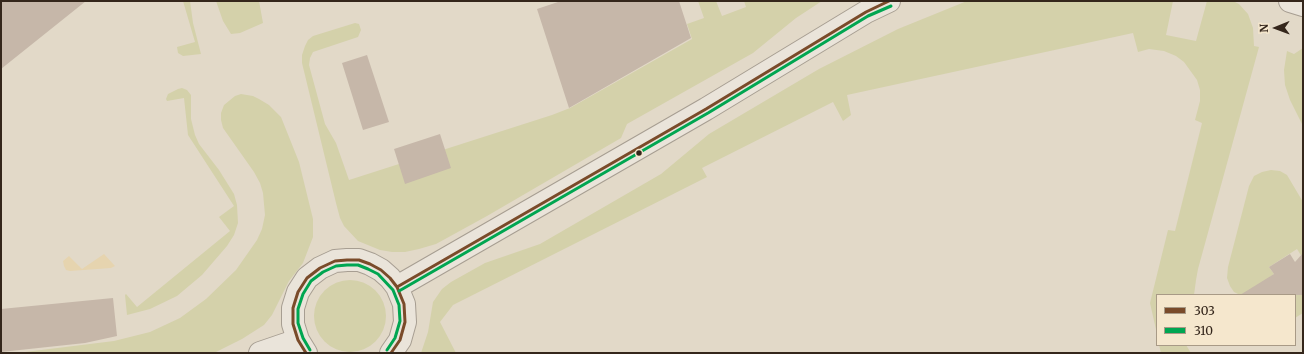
<!DOCTYPE html>
<html>
<head>
<meta charset="utf-8">
<style>
	body { margin:0 }
	#map { position:relative; width:1304px; height:354px; overflow:hidden; background:#e2d9c8; font-family:Merriweather,serif }
	canvas { display:block }
	.frame { position:absolute; inset:0; border:2px solid #34261b; pointer-events:none }
	.legend { position:absolute; left:1156px; top:294px; width:140px; height:52px; box-sizing:border-box; background:#f5e7cd; border:1px solid #a89a86; margin:0; padding:5px 7px; list-style:none; font-size:12px; color:#34261b }
	.legend li { display:flex; align-items:center; gap:8px; height:20px }
	.legend b { width:20px; border:1px solid #a89a86 }
	.north { position:absolute; left:1256px; top:8px; width:40px; height:40px; -webkit-text-stroke:3px #f5e7cd; paint-order:stroke; rotate:269deg; font-size:11px; font-weight:700; line-height:16px; text-align:center; color:#34261b }
	.north::after { content:''; display:block; margin:auto; width:14px; height:18px; background:#34261b; clip-path:polygon(50% 0,100% 100%,50% 72%,0 100%) }
</style>
</head>
<body>
<div id="map">
<canvas width="1304" height="354"></canvas>
<div class="frame"></div>
<ul class="legend">
<li><b style="height:5px;background:#7a4b2a"></b>303</li>
<li><b style="height:5px;background:#00a651"></b>310</li>
</ul>
<div class="north">N</div>
</div>
<script>
const ctx = document.querySelector('canvas').getContext('2d');
ctx.lineJoin = 'round';
function fillPath(path, color) {
  ctx.fillStyle = color;
  ctx.fill(path, 'evenodd');
}
function shape(rows) {
  const path = new Path2D();
  for (const r of rows) {
    if (r.length === 3) {
      path.moveTo(r[0] + r[2], r[1]);
      path.arc(r[0], r[1], r[2], 0, 2 * Math.PI);
      continue;
    }
    path.moveTo(r[0], r[1]);
    for (let i = 2; i < r.length; i += 2) path.lineTo(r[i], r[i + 1]);
  }
  return path;
}
function trace(path, color, width, dash) {
  ctx.strokeStyle = color;
  ctx.lineWidth = width;
  ctx.lineCap = dash ? 'butt' : 'round';
  ctx.setLineDash(dash || []);
  ctx.stroke(path);
}
const green = shape([
	[183,1,190,1,193,23,201,54,183,56,178,53,177,47,195,42],
	[216,1,259,1,263,23,240,33,231,34,223,21],
	[698,1,716,1,722,16,746,7,744,1,822,1,796,18,753,53,627,124,621,138,487,216,436,244,419,249,405,252,392,252,380,250,358,241,344,226,340,218,336,203,302,63,302,55,305,46,308,40,313,36,355,23,359,24,361,30,358,37,313,52,310,58,309,65,325,124,336,143,349,180,552,115,570,108,692,39,687,24,704,18],
	[967,1,1173,1,1166,35,1196,41,1207,1,1233,1,1239,4,1248,14,1253,28,1254,46,1259,47,1198,269,1196,280,1194,295,1157,295,1157,334,1150,303,1168,230,1175,231,1202,123,1195,120,1200,101,1200,90,1197,80,1184,62,1176,56,1164,51,1149,49,1138,52,1133,33,847,95,851,115,843,121,833,102,702,168,707,177,453,305,440,322,456,353,421,353,428,332,433,302,442,289,451,282,485,263,540,244,661,174,709,134,819,69,898,29],
	[1303,48,1303,126,1290,100,1285,85,1284,70,1287,51,1294,54],
	[182,88,187,90,191,95,191,119,195,135,199,144,219,170,234,194,237,205,238,223,234,235,227,246,202,275,177,296,150,309,127,315,125,295,126,294,137,307,230,231,219,217,234,206,188,135,184,98,167,101,166,99,168,94,178,89],
	[241,94,253,96,259,99,269,105,281,117,299,162,313,219,313,237,303,263,289,281,272,315,264,325,242,339,214,353,17,353,114,341,150,332,180,318,206,299,236,270,257,240,262,229,265,215,263,193,260,183,254,172,223,128,221,120,221,113,224,105,235,96],
	[1271,170,1280,171,1287,175,1303,202,1303,256,1302,257,1297,249,1269,267,1274,274,1247,295,1238,294,1234,292,1230,286,1227,278,1228,267,1249,186,1254,176,1262,172],
	[350,316,36],
	[1303,282,1303,313,1295,318,1295,295,1282,295],
	[1159,345,1186,345,1191,353,1161,353]
]);
const sand = shape([
	[104,254,115,266,111,268,70,271,66,270,64,266,63,261,69,256,82,269]
]);
const building = shape([
	[1,1,86,1,1,69],
	[561,1,679,1,691,38,569,108,537,9],
	[367,55,389,122,363,130,342,63],
	[440,134,451,168,405,184,394,149],
	[1303,253,1303,295,1240,295,1274,274,1269,267,1290,254,1295,262],
	[113,298,117,336,85,343,1,352,1,309]
]);
const street = shape([
	[1290,1,1303,5],
	[397,287,706,109,866,12,889,1],
	[260,353,298,340],
	[306,353,298,340,293,324,293,308,298,292,307,278,320,268,335,261,347,260,359,260,370,264,381,270,390,278,397,287,404,304,405,322,400,340,391,353]
]);
const bus1 = shape([
	[397,287,706,109,866,12,889,1],
	[306,353,298,340,293,324,293,308,298,292,307,278,320,268,335,261,347,260,359,260,370,264,381,270,390,278,397,287,404,304,405,322,400,340,391,353]
]);
const bus2 = shape([
	[399,291,708,113,868,16,891,6],
	[310,350,303,338,298,323,298,309,303,294,311,281,323,272,336,266,347,265,358,265,368,269,378,274,393,290,399,305,400,321,395,338,387,350]
]);
const markers = [
	[639,153,3.5,"#34261b"]
];
fillPath(green, '#d4d1aa');
fillPath(sand, '#e6d4af');
fillPath(building, '#c6b7a9');
trace(street, '#a79e92', 24);
trace(street, '#eae4da', 22);
trace(bus1, '#7a4b2a', 3);
trace(bus2, '#00a651', 3);
for (const [x, y, r, color] of markers) {
  const dot = new Path2D();
  dot.arc(x, y, r, 0, 2 * Math.PI);
  ctx.fillStyle = color;
  ctx.fill(dot);
  trace(dot, '#f5e7cd', 1.5);
}
</script>
</body>
</html>
